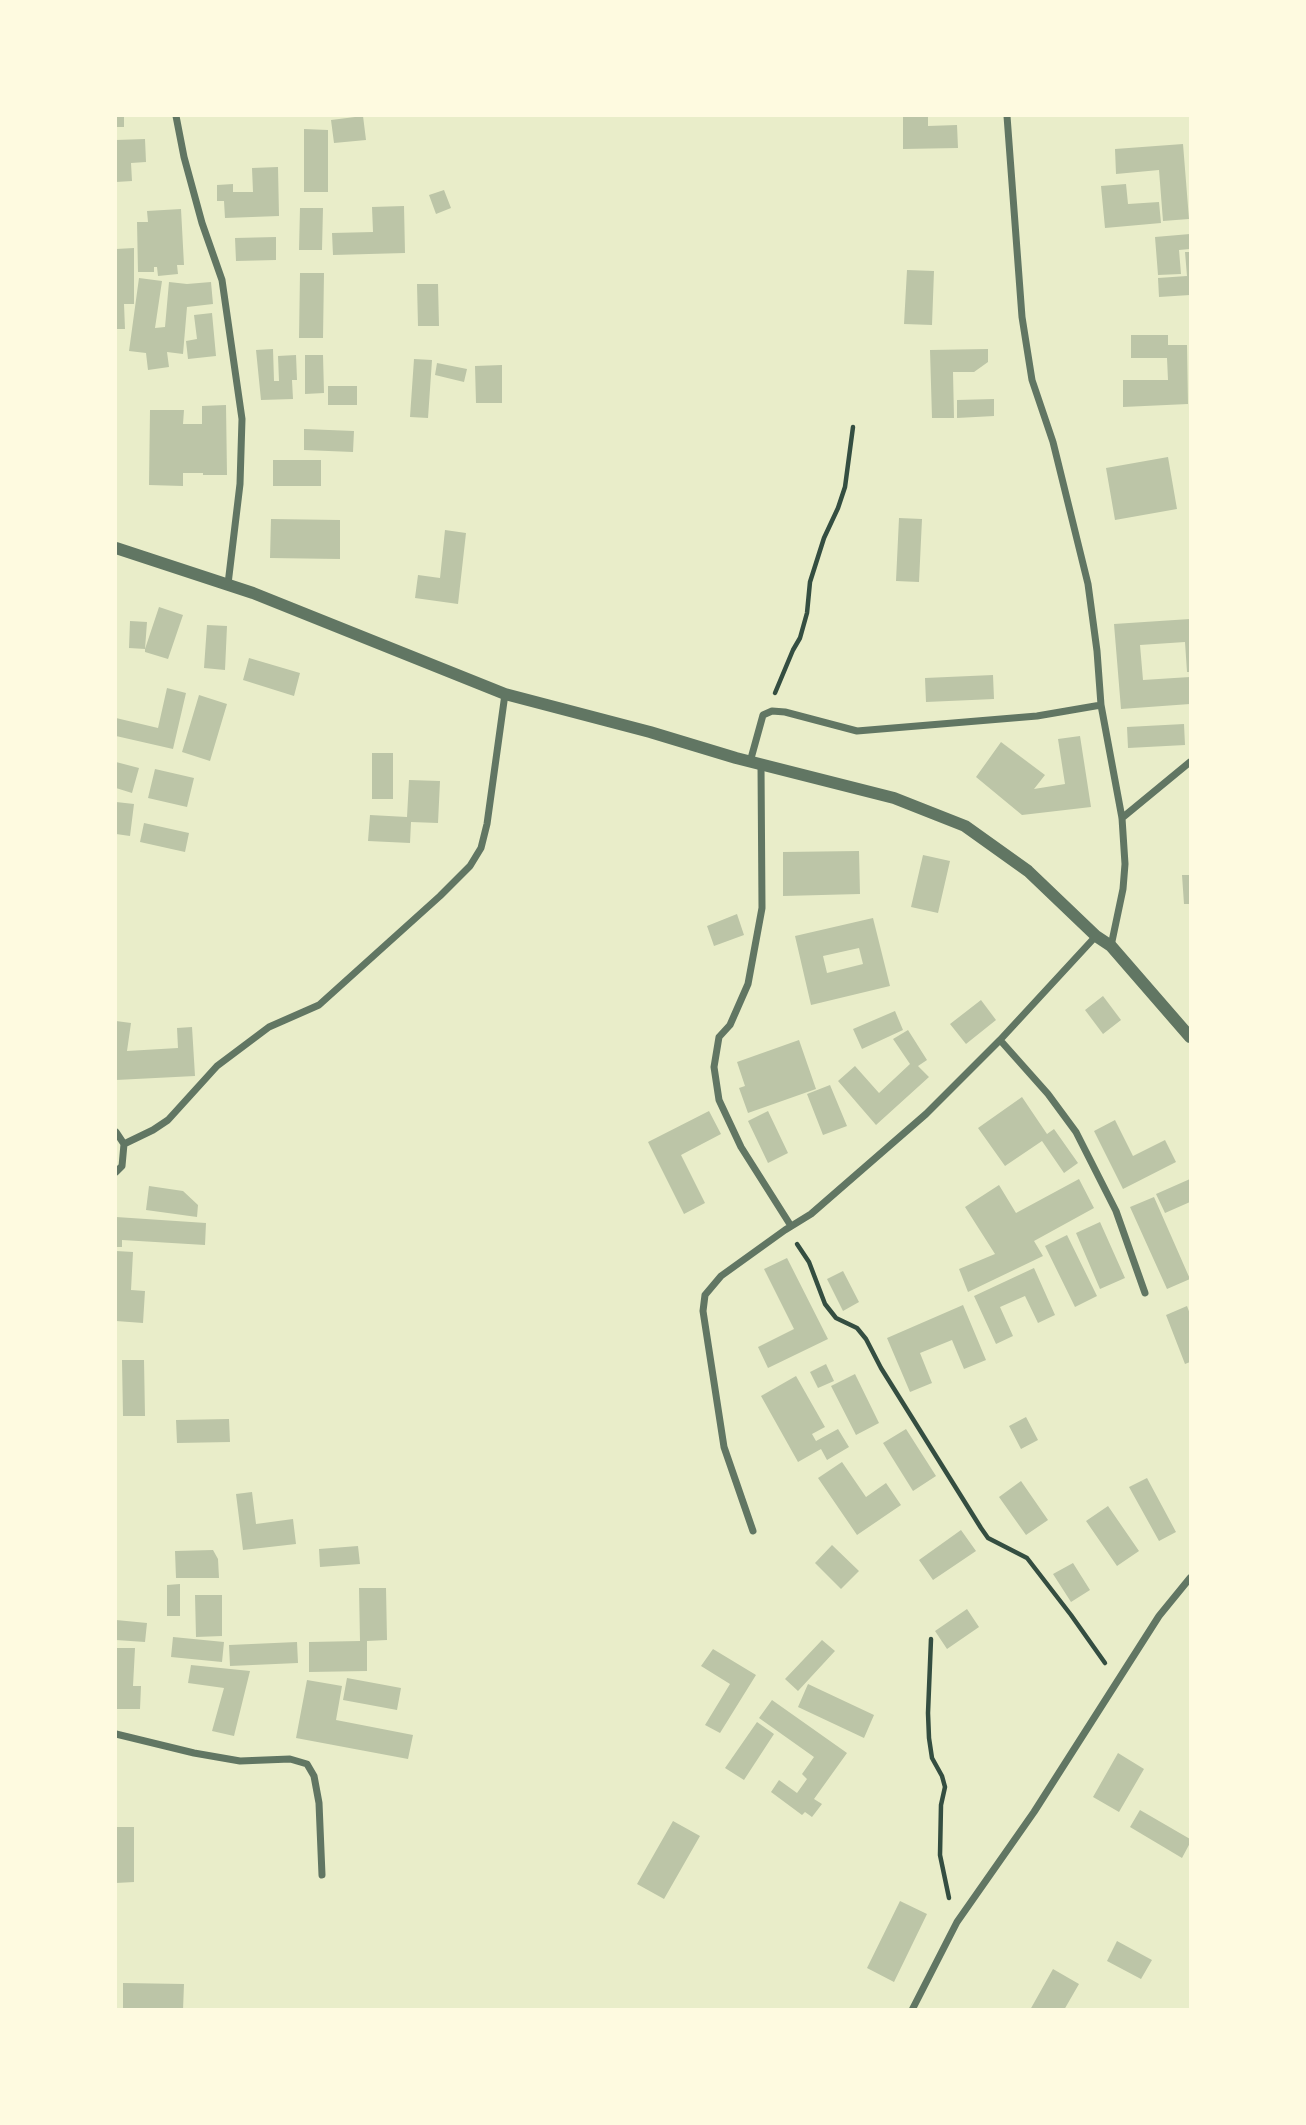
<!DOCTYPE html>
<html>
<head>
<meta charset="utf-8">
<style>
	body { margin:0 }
	#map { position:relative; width:1306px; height:2125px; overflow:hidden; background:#e9edc9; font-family:"DM Sans",sans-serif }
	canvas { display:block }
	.frame { position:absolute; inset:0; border:117px solid #fefae0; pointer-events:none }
</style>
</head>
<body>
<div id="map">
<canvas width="1306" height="2125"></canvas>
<div class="frame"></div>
</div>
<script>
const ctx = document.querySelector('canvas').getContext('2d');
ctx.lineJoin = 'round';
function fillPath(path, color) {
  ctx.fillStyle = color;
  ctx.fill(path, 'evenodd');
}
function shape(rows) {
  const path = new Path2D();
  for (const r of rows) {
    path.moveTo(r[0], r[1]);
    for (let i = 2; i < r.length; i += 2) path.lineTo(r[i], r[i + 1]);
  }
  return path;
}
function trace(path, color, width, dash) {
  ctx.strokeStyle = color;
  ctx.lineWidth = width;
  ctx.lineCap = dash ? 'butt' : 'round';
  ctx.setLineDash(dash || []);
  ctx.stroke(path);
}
const building = shape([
	[116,116,124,116,124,127,116,127],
	[363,116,366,140,334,143,331,120],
	[903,116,928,116,928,126,957,125,958,148,903,149],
	[304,129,328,130,328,192,304,192],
	[145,139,146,162,131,163,132,181,116,182,116,140],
	[1183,144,1189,219,1163,221,1159,170,1116,174,1115,149],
	[278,167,279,216,225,218,224,201,217,201,217,185,233,184,233,192,253,192,252,168],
	[1126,184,1128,204,1159,202,1161,223,1105,228,1101,186],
	[444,190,451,208,436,214,429,195],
	[404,206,405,253,333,255,332,233,373,232,372,207],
	[300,208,323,208,322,250,299,250],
	[181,209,184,265,177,265,178,274,158,276,157,267,154,267,154,272,138,272,137,222,148,222,147,211],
	[1190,234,1190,249,1179,250,1181,274,1158,275,1155,237],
	[276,237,276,260,236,261,235,238],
	[134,248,134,304,124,304,125,329,116,329,116,249],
	[1185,252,1190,252,1190,295,1159,297,1158,278,1187,276],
	[907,270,934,271,932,325,904,324],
	[300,273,324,273,323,338,299,338],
	[139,278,162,281,155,328,165,327,169,282,187,284,211,282,213,304,187,307,183,354,167,352,169,367,148,370,146,353,129,351],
	[417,284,438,284,439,326,418,326],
	[212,313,216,356,188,359,186,341,197,339,194,315],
	[1131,335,1168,335,1168,345,1187,345,1188,404,1123,407,1123,380,1168,380,1167,358,1131,358],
	[273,349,274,381,279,381,278,356,296,355,297,380,292,380,293,399,261,400,256,350],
	[988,349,988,362,974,372,953,372,954,418,932,418,930,350],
	[305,355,323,355,324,393,305,394],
	[414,359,432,360,428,418,410,417],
	[437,363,467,369,464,382,435,375],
	[502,365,502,403,476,403,475,366],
	[328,386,357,386,357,405,328,405],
	[994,399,994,416,957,418,957,400],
	[226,405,227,475,203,475,203,473,183,473,183,486,149,485,150,410,184,410,183,424,202,424,202,406],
	[304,429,354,431,353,452,304,450],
	[1168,457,1177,509,1115,520,1106,468],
	[273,460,321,460,321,486,273,486],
	[899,518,922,519,919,582,896,581],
	[271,519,340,520,340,559,270,558],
	[445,530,466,533,458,604,415,598,418,575,440,578],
	[159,607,183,615,168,659,145,652,145,649,129,648,130,621,147,622,145,649],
	[1190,619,1190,672,1187,672,1185,642,1140,645,1143,680,1190,677,1190,704,1121,709,1114,624],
	[207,625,227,626,225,670,204,668],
	[249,658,300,673,294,696,243,680],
	[993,675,994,699,926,702,925,678],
	[167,688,186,693,173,749,116,736,116,718,158,728],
	[199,695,227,704,210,761,182,752],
	[1184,724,1185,745,1128,748,1127,727],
	[1080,736,1091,807,1022,815,976,777,1001,742,1045,775,1034,789,1065,784,1058,739],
	[372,753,393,753,393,799,372,799],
	[116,762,139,768,132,793,116,788],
	[155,769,194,778,187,807,148,798],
	[409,780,440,781,438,823,411,822,410,843,368,841,370,815,407,817],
	[116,802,134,804,130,836,116,834],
	[144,823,189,833,185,852,140,842],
	[859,851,860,894,783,896,783,852],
	[923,855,950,861,938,913,911,907],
	[1182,875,1190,875,1190,904,1184,904],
	[737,914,744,935,714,946,707,926],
	[873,918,890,986,811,1005,795,936],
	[859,948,863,964,827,973,823,956],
	[1103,996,1121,1020,1103,1034,1085,1010],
	[981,1000,996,1020,966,1044,950,1024],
	[895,1011,903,1030,862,1049,853,1029],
	[116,1021,131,1023,127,1051,178,1048,177,1028,192,1027,195,1076,116,1080],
	[908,1030,927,1060,918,1066,929,1077,876,1125,838,1081,855,1066,879,1093,910,1064,893,1039],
	[799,1040,816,1089,748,1113,739,1088,745,1086,737,1062],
	[830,1085,847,1126,823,1135,807,1094],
	[1022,1097,1047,1134,1054,1129,1078,1163,1064,1173,1042,1141,1005,1166,978,1128],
	[709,1111,721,1134,681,1155,705,1203,684,1214,648,1142],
	[768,1111,788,1153,768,1163,748,1121],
	[1115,1120,1133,1156,1165,1140,1176,1162,1123,1189,1094,1131],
	[1079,1179,1094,1208,1034,1241,1043,1256,968,1292,959,1269,995,1254,965,1207,999,1185,1016,1213],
	[1190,1179,1190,1202,1165,1213,1156,1194],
	[149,1186,183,1191,198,1205,197,1217,146,1210],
	[1154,1197,1190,1279,1167,1289,1130,1207],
	[116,1217,206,1223,205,1245,122,1240,122,1247,116,1247],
	[1100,1222,1125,1278,1100,1289,1076,1233],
	[1067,1235,1097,1296,1075,1307,1045,1246],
	[116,1251,133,1252,131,1290,145,1291,143,1323,116,1321],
	[787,1258,828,1339,768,1368,758,1347,794,1329,764,1269],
	[1034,1268,1055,1315,1038,1323,1025,1296,1000,1307,1013,1336,996,1344,974,1296],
	[843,1271,859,1302,843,1311,827,1279],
	[963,1305,986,1360,964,1369,952,1340,920,1353,932,1383,910,1392,887,1338],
	[1187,1306,1190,1314,1190,1362,1185,1364,1166,1315],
	[122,1360,144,1360,145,1416,123,1416],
	[826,1364,834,1381,818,1388,810,1372],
	[855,1374,879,1423,856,1435,831,1386],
	[796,1376,825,1427,812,1434,816,1441,838,1429,849,1447,827,1460,821,1449,798,1462,761,1396],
	[1026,1417,1038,1440,1021,1449,1009,1426],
	[229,1419,230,1442,177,1443,176,1420],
	[906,1429,936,1476,913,1491,883,1443],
	[842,1462,866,1497,886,1483,901,1505,857,1535,818,1478],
	[1147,1478,1176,1532,1159,1541,1129,1487],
	[1021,1481,1048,1520,1026,1535,999,1497],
	[252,1492,256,1524,293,1519,296,1544,243,1550,236,1494],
	[1108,1506,1139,1551,1117,1566,1086,1521],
	[961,1530,976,1551,933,1580,919,1560],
	[832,1545,859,1571,841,1589,815,1563],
	[358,1546,360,1564,320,1567,319,1549],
	[213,1550,218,1559,219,1578,176,1578,175,1551],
	[1073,1563,1090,1590,1071,1602,1053,1574],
	[180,1584,180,1616,167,1616,167,1585],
	[359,1588,386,1588,387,1640,367,1641,367,1671,309,1672,309,1642,360,1641],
	[195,1595,222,1595,222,1636,196,1637],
	[967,1609,979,1627,947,1649,935,1631],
	[116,1620,147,1623,145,1642,116,1640],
	[173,1637,224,1642,222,1662,171,1657],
	[822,1640,835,1651,798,1691,785,1679],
	[297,1642,298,1663,230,1666,229,1645],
	[116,1648,135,1648,133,1686,141,1686,140,1709,116,1709],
	[713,1649,756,1675,720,1733,705,1725,730,1684,701,1666],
	[191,1665,250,1671,234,1736,212,1731,224,1688,188,1683],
	[347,1678,401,1688,397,1710,343,1700],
	[307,1680,342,1686,336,1720,413,1735,408,1759,296,1738],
	[808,1684,874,1715,864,1738,798,1707],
	[772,1700,847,1753,814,1799,822,1804,812,1817,805,1812,802,1815,771,1792,779,1780,797,1793,807,1779,802,1774,814,1757,759,1718],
	[757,1722,774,1734,744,1780,725,1768],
	[1118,1753,1144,1769,1119,1812,1093,1797],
	[1140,1810,1190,1839,1190,1843,1182,1858,1130,1827],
	[673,1821,700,1836,664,1899,637,1884],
	[116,1827,134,1827,134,1882,116,1883],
	[900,1901,927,1914,894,1982,867,1968],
	[1117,1941,1152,1960,1141,1979,1107,1961],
	[1053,1969,1079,1984,1064,2010,1030,2010],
	[123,1983,184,1984,183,2010,123,2009]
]);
const path = shape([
	[775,693,793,650,800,638,807,613,810,582,824,538,838,508,845,487,853,427],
	[797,1244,809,1262,825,1304,836,1318,857,1328,866,1339,881,1368,981,1528,988,1538,1027,1558,1071,1615,1105,1663],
	[931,1639,928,1713,929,1738,932,1758,942,1776,945,1787,941,1805,940,1855,949,1898]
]);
const minor = shape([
	[176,116,184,157,202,223,222,280,242,419,240,484,228,584],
	[1007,116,1022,317,1032,380,1053,442,1088,584,1097,651,1101,705,1122,818,1125,864,1123,889,1111,946],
	[750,762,763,715,772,711,785,712,857,731,1037,716,1101,705],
	[761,765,762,908,748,984,730,1025,719,1037,714,1067,719,1100,741,1147,791,1226],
	[1122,818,1190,762],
	[1000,1040,1048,1094,1076,1132,1116,1211,1145,1293],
	[116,1132,124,1144,122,1166,116,1172],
	[124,1144,153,1130,168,1120,217,1066,269,1027,319,1005,440,896,470,866,481,848,487,824,505,694],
	[753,1531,724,1447,703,1311,705,1295,721,1276,785,1230,811,1214,926,1114,1000,1040,1096,936],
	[116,1734,194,1753,240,1761,290,1759,307,1764,314,1776,319,1803,322,1875],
	[912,2010,957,1922,1034,1812,1159,1616,1190,1578]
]);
const tertiary = shape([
	[116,548,253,593,505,694,650,732,736,758,894,798,965,826,1028,871,1096,936,1111,946,1190,1037]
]);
fillPath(building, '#bcc5a7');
trace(path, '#344e41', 4.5);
trace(minor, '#617663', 7);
trace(tertiary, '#617663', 12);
</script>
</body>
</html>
